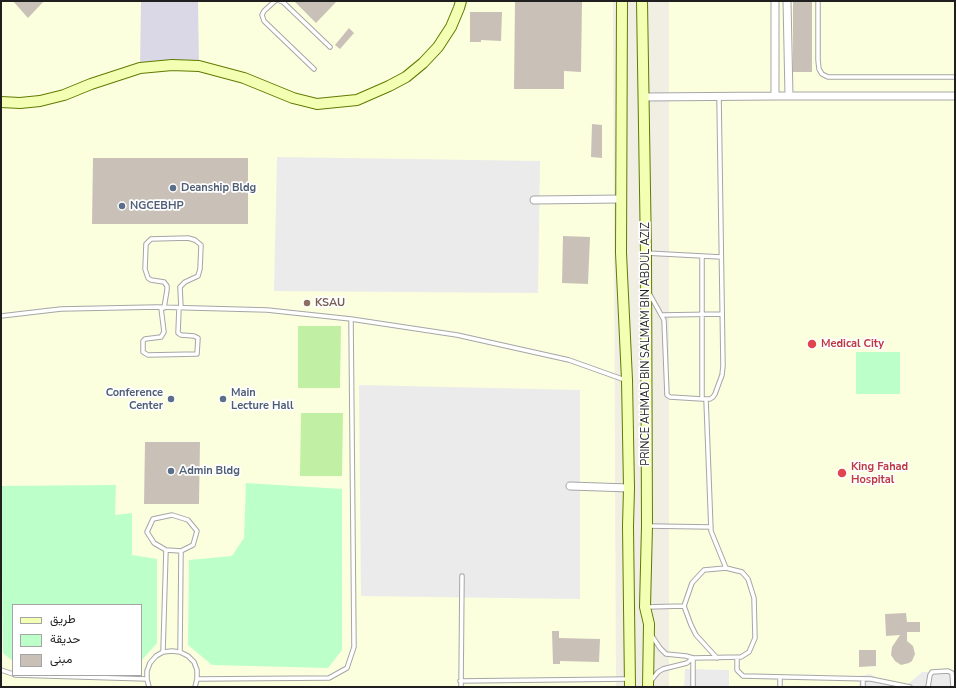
<!DOCTYPE html>
<html>
<head>
<meta charset="utf-8">
<style>
	body { margin:0 }
	#map { position:relative; width:956px; height:688px; overflow:hidden; background:#f1eee4; font-family:"Nunito Sans",Vazirmatn,sans-serif }
	canvas { display:block }
	.frame { position:absolute; inset:0; border:2px solid #1f1f1f; pointer-events:none }
	.legend { position:absolute; left:12px; top:604px; width:130px; height:72px; box-sizing:border-box; background:#fff; border:1px solid #a5a5a5; margin:0; padding:5px 7px; list-style:none; font-size:12px; color:#1f1f1f }
	.legend li { display:flex; align-items:center; gap:8px; height:20px }
	.legend b { width:20px; border:1px solid #a5a5a5 }
</style>
</head>
<body>
<div id="map">
<canvas width="956" height="688"></canvas>
<div class="frame"></div>
<ul class="legend">
<li><b style="height:5px;background:#f3ffb3"></b>طريق</li>
<li><b style="height:11px;background:#bdffc9"></b>حديقة</li>
<li><b style="height:11px;background:#c9c1b7"></b>مبنى</li>
</ul>
</div>
<script>
const ctx = document.querySelector('canvas').getContext('2d');
ctx.lineJoin = 'round';
function fillPath(path, color) {
  ctx.fillStyle = color;
  ctx.fill(path, 'evenodd');
}
function shape(rows) {
  const path = new Path2D();
  for (const r of rows) {
    path.moveTo(r[0], r[1]);
    for (let i = 2; i < r.length; i += 2) path.lineTo(r[i], r[i + 1]);
  }
  return path;
}
function trace(path, color, width, dash) {
  ctx.strokeStyle = color;
  ctx.lineWidth = width;
  ctx.lineCap = dash ? 'butt' : 'round';
  ctx.setLineDash(dash || []);
  ctx.stroke(path);
}
function write(font, color, halo, rows, align = 'center') {
  ctx.font = font + ' "Nunito Sans",sans-serif';
  ctx.lineWidth = 3.5;
  ctx.setLineDash([]);
  ctx.textBaseline = 'middle';
  ctx.strokeStyle = halo;
  ctx.fillStyle = color;
  for (const [text, x, y, turn = 0] of rows) {
    ctx.save();
    ctx.translate(x, y);
    ctx.rotate((+turn || 0) * Math.PI / 180);
    ctx.textAlign = isNaN(turn) ? turn : align;
    if (halo) ctx.strokeText(text, 0, 0);
    ctx.fillText(text, 0, 0);
    ctx.restore();
  }
}
const education = shape([
	[1,1,613,1,616,687,1,687],
	[13,605,141,605,141,675,13,675],
	[669,1,955,1,955,687,669,687]
]);
const grass = shape([
	[298,326,341,326,340,388,298,388],
	[301,413,343,413,342,476,300,476]
]);
const park = shape([
	[856,352,900,352,900,394,856,394],
	[246,483,342,489,342,650,328,668,212,665,188,645,189,560,232,556,244,538],
	[116,485,115,515,132,513,132,555,157,559,157,643,141,661,141,605,13,605,13,661,3,653,1,486]
]);
const parking = shape([
	[277,157,540,161,538,293,274,291],
	[359,385,580,390,580,599,361,596],
	[685,669,729,670,729,687,684,687],
	[955,671,955,687,859,687,860,676,870,674,884,682,907,685,922,672]
]);
const plaza = shape([
	[141,1,198,1,199,66,140,68]
]);
const building = shape([
	[13,1,44,1,28,18],
	[294,1,337,1,316,23],
	[515,1,582,1,581,72,564,71,564,89,514,89],
	[793,1,812,1,812,72,793,72],
	[470,12,502,12,501,41,481,40,481,42,470,42],
	[349,28,354,33,340,49,335,45],
	[592,124,602,125,602,158,591,157],
	[93,158,248,158,248,224,92,224],
	[563,236,590,237,588,284,562,283],
	[145,442,200,442,199,504,144,504],
	[906,613,907,622,920,622,920,632,907,632,907,641,913,646,915,654,912,661,909,663,901,665,895,661,891,655,892,647,900,635,886,636,885,614],
	[552,631,559,631,559,638,600,639,599,662,560,661,560,664,553,664],
	[859,650,876,650,876,666,859,667]
]);
const lane = shape([
	[275,1,264,11,262,15,264,21,314,69],
	[280,1,283,2,330,47],
	[818,1,818,60,819,69,822,74,828,77,955,77],
	[646,253,721,257],
	[649,293,664,320,667,395,670,397,702,399,710,399,713,397,715,394,722,375,723,366,719,96],
	[161,308,164,332,161,337,145,339,143,341,143,352,148,355,197,354,198,338,194,336,181,335,178,333,179,308],
	[164,308,167,290,167,286,164,282,151,280,148,278,145,269,146,244,151,239,188,238,195,240,201,245,200,269,198,276,185,282,180,287,181,308],
	[663,315,722,314],
	[1,316,61,309,157,307,267,310,351,319,457,335,569,360,625,380],
	[702,399,702,256],
	[706,399,711,531,726,568],
	[172,515,188,520,197,531,193,545,181,551,166,550,154,543,147,532,153,519,172,515],
	[648,526,711,527],
	[684,606,691,625,696,635,717,658],
	[646,607,684,606,692,583,704,570,726,568,742,572,748,579,754,598,755,638,749,652,741,657,693,658,686,656,666,654,660,648,652,636],
	[163,652,166,550],
	[180,652,181,551],
	[737,657,737,670,743,676,871,679,910,687],
	[693,658,693,687],
	[1,670,13,674],
	[15,675,147,679],
	[780,677,780,687],
	[197,679,329,678,347,668,354,647,351,319],
	[863,679,863,687],
	[460,681,629,679],
	[650,682,658,672,663,669,687,663,693,658],
	[149,687,147,679,147,671,150,663,156,656,163,652,172,651,180,652,188,656,194,662,197,670,197,679,195,687],
	[461,687,462,576],
	[928,687,930,675,932,672,948,671,952,673,953,687]
]);
const street = shape([
	[775,1,775,96],
	[787,1,789,96],
	[644,97,775,96,955,96],
	[534,200,621,199],
	[570,486,629,488]
]);
const secondary = shape([
	[622,1,621,253,627,380,629,488,628,526,630,687],
	[642,1,646,253,647,526,645,607,649,624,648,687],
	[1,102,20,103,40,101,64,95,91,84,140,68,172,65,199,66,244,78,293,98,317,104,357,100,389,86,406,77,423,63,438,47,451,27,459,8,461,1]
]);
const markers = [
	[173,188,4,"#5c6f8a"],
	[122,206,4,"#5c6f8a"],
	[307,303,4,"#8d6e63"],
	[812,344,5,"#e0444e"],
	[171,399,4,"#5c6f8a"],
	[223,399,4,"#5c6f8a"],
	[171,471,4,"#5c6f8a"],
	[842,473,5,"#e0444e"]
];
const serviceNames = [
	["Deanship Bldg",181,188],
	["NGCEBHP",130,206],
	["Conference",163,393,"right"],
	["Center",163,406,"right"],
	["Main",231,393],
	["Lecture Hall",231,406],
	["Admin Bldg",179,471]
];
const educationNames = [
	["KSAU",315,303]
];
const streetNames = [
	["PRINCE AHMAD BIN SALMAM BIN ABDUL AZIZ",646,344,-90]
];
const healthNames = [
	["Medical City",821,344],
	["King Fahad",851,467],
	["Hospital",851,480]
];
fillPath(education, '#fbffde');
fillPath(grass, '#c1f0a5');
fillPath(park, '#bdffc9');
fillPath(parking, '#ebebeb');
fillPath(plaza, '#dad8e7');
fillPath(building, '#c9c1b7');
trace(lane, '#a6a6a6', 5.5);
trace(street, '#a6a6a6', 9);
trace(secondary, '#607b00', 12);
trace(lane, '#fff', 3.5);
trace(street, '#fff', 7);
trace(secondary, '#f3ffb3', 10);
for (const [x, y, r, color] of markers) {
  const dot = new Path2D();
  dot.arc(x, y, r, 0, 2 * Math.PI);
  ctx.fillStyle = color;
  ctx.fill(dot);
  trace(dot, '#fff', 1.5);
}
write('bold 11px', '#4e5e75', '#fff', serviceNames, 'left');
write('bold 11px', '#785e54', '#fff', educationNames, 'left');
write('11px', '#1f1f1f', '#fff', streetNames);
write('bold 11px', '#be3a42', '#fff', healthNames, 'left');
</script>
</body>
</html>
